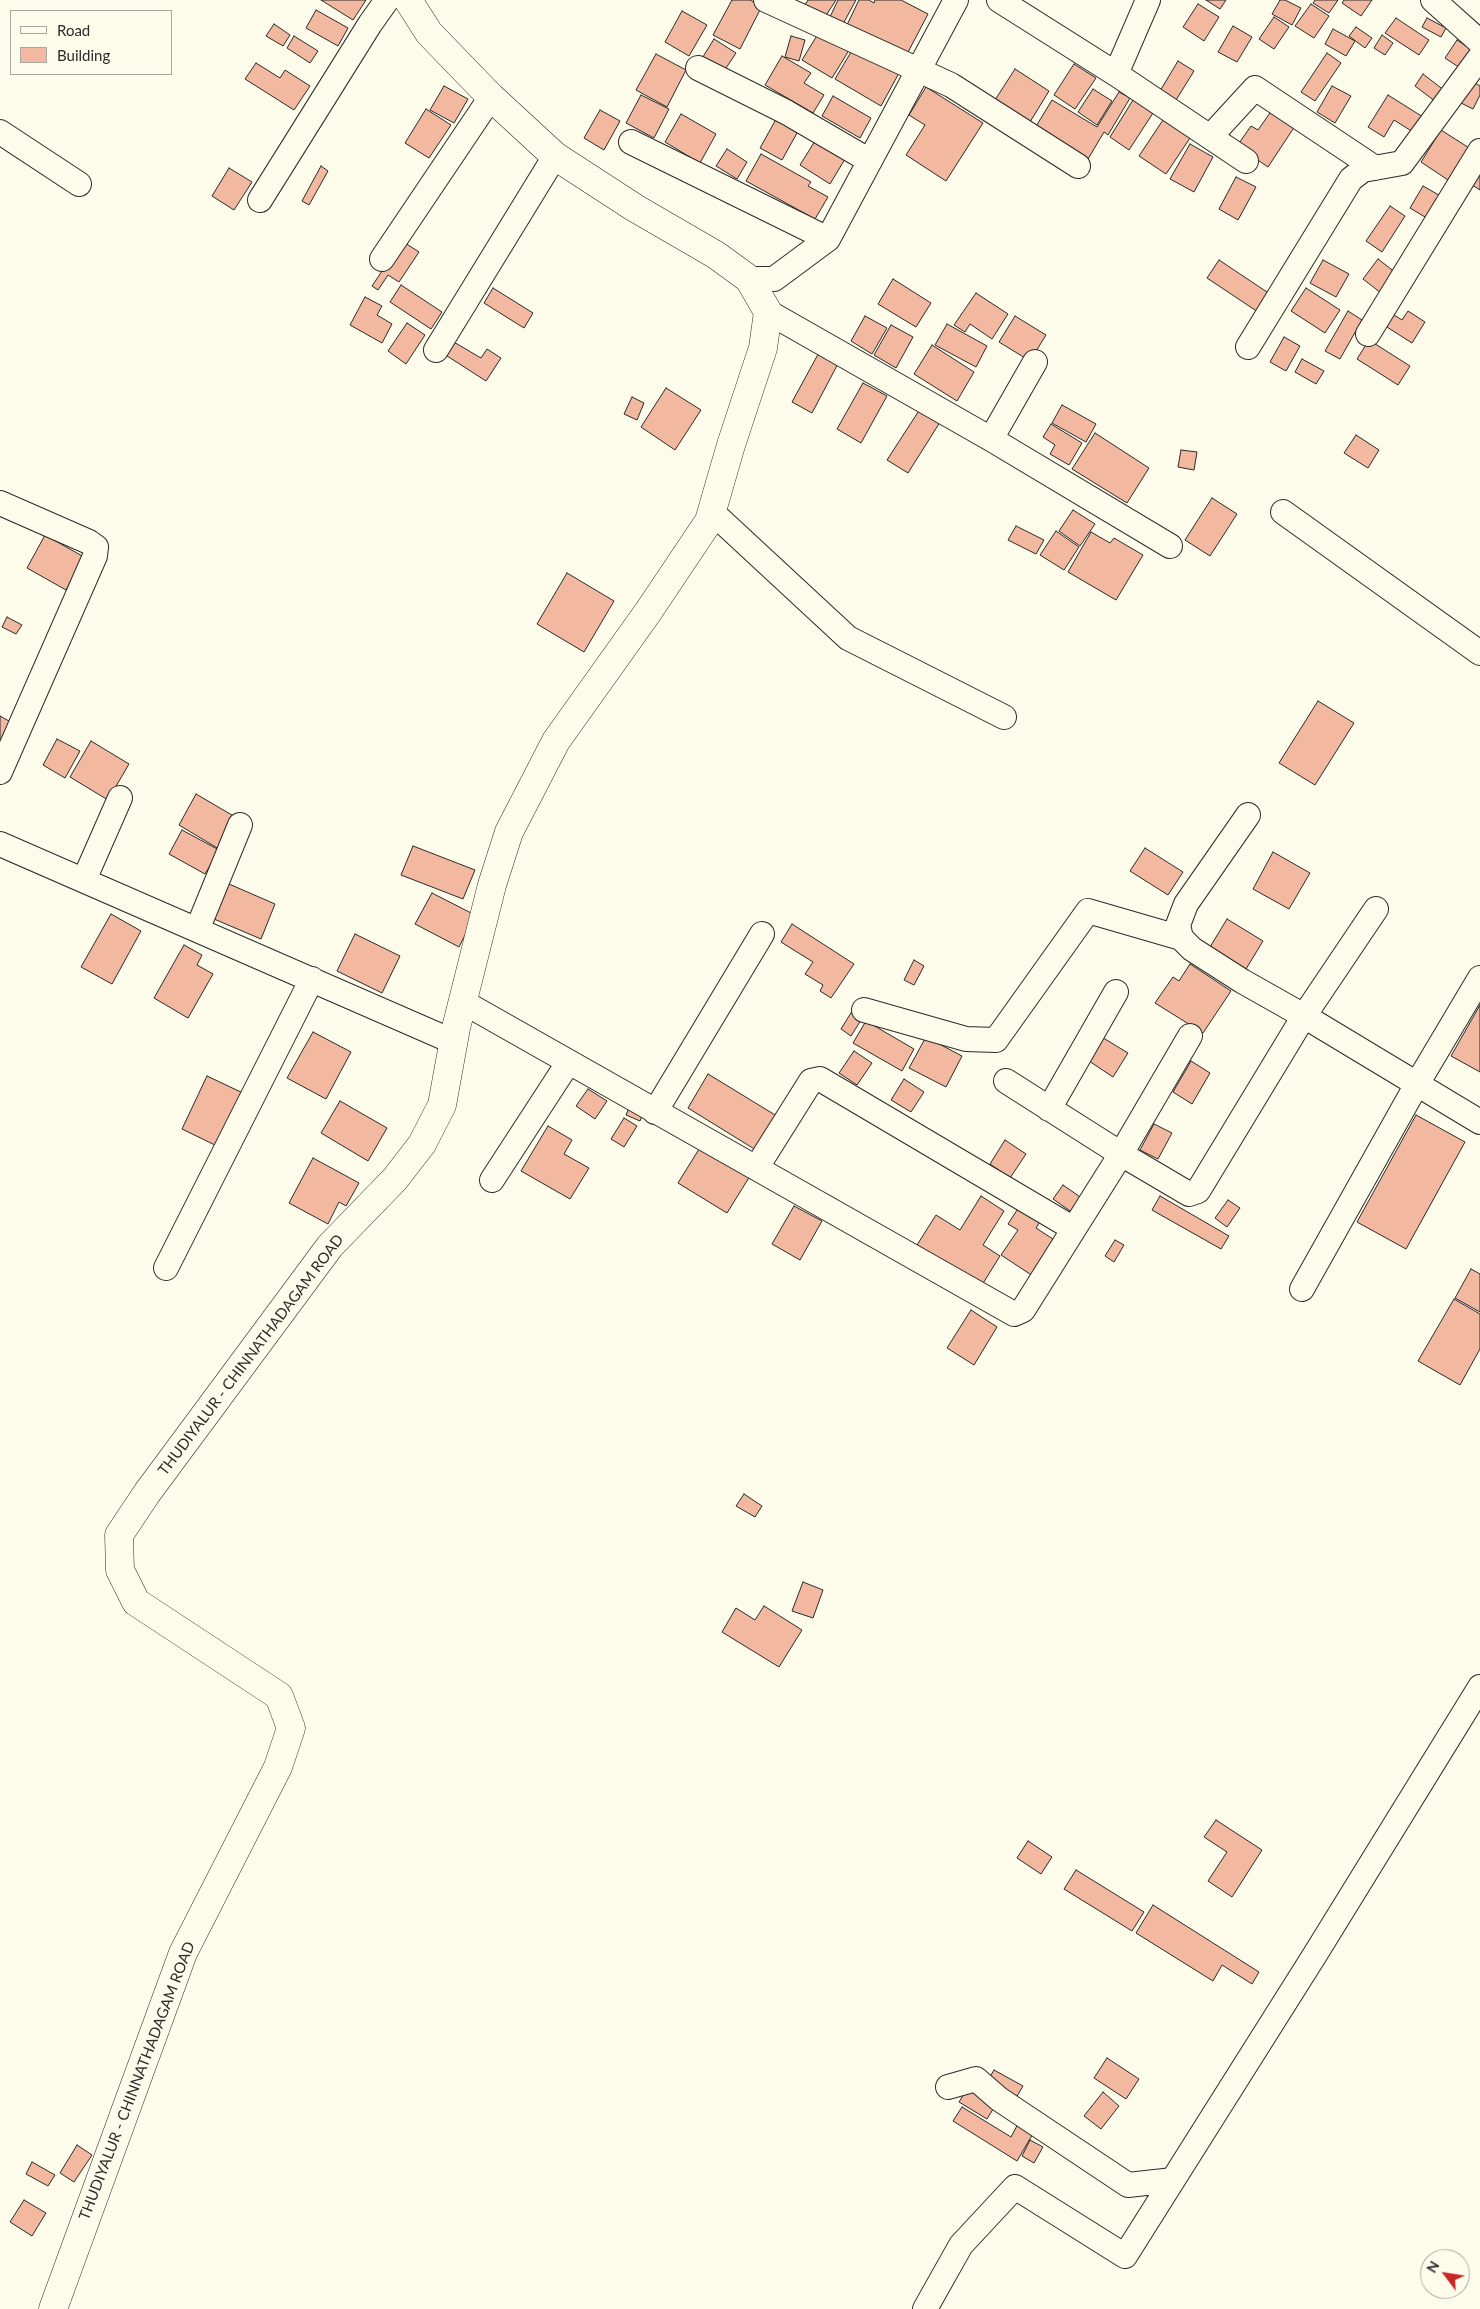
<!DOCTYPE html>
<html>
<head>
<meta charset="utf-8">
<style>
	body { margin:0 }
	#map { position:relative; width:1480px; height:2309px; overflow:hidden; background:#fdfbea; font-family:Lato,sans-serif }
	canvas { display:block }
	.legend { position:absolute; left:10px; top:10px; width:162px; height:65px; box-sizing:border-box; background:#fdfbea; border:1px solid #a9a89e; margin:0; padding:6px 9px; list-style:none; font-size:15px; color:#2b2b2b }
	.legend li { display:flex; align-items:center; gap:10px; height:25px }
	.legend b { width:25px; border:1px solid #a9a89e }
	.north { position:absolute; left:1420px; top:2249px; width:50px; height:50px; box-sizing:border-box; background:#fdfbea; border:1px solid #a9a89e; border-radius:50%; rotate:301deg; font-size:14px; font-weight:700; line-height:20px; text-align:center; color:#2b2b2b }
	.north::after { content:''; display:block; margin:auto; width:18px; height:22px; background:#c62828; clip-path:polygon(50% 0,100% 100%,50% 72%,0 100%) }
</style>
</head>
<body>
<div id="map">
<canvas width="1480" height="2309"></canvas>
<ul class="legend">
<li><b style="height:6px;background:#fdfbea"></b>Road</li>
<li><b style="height:14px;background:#f2b8a0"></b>Building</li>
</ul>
<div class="north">N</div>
</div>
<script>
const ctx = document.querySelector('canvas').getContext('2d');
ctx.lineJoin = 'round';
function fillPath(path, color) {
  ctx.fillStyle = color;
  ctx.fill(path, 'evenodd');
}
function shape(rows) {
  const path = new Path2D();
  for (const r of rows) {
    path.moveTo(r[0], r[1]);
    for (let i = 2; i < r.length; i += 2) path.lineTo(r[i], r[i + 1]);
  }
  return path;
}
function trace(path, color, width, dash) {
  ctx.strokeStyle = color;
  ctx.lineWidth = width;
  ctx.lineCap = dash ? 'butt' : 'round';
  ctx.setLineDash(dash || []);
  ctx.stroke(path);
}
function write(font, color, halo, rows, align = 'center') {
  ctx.font = font + ' Lato,sans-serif';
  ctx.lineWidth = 4;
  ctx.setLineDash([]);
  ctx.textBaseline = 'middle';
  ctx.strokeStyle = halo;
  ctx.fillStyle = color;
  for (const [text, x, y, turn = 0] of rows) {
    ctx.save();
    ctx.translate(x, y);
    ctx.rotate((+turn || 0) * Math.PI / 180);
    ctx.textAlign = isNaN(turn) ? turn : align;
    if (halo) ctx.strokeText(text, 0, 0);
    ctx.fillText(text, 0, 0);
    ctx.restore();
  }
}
const building = shape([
	[321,0,366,0,353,20,321,0],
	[732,0,750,0,762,6,740,49,713,35,732,0],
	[808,0,836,0,823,20,803,8,808,0],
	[838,0,856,0,843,24,830,17,838,0],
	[859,0,869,0,874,3,875,0,901,0,928,14,905,58,845,29,859,0],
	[1206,0,1226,0,1220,9,1206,0],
	[1280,0,1285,0,1301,8,1292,25,1272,14,1280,0],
	[1315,0,1338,0,1329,13,1313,3,1315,0],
	[1344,0,1372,0,1361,16,1342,3,1344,0],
	[1198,4,1219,17,1204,41,1183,27,1198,4],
	[1311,4,1329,16,1314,38,1295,26,1311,4],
	[316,10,348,28,338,46,306,28,316,10],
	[682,11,707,25,689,56,665,42,682,11],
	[1274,17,1289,27,1274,49,1259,39,1274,17],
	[1396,18,1429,40,1419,55,1385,33,1396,18],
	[1427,18,1446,28,1441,37,1422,27,1427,18],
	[274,24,290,35,283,46,266,36,274,24],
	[1233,26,1252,37,1237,62,1218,52,1233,26],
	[1356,27,1372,38,1365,48,1349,36,1356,27],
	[821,29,851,47,832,78,802,60,821,29],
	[1333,29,1355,41,1346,56,1325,44,1333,29],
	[1382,35,1393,43,1385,55,1374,48,1382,35],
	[294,36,318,51,310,63,287,48,294,36],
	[791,36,805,40,799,61,785,57,791,36],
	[714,39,736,53,722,74,701,60,714,39],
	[1457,40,1472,50,1460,68,1445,58,1457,40],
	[854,47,899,73,881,106,835,79,854,47],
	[1327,53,1341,63,1315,101,1301,92,1327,53],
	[656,54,686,70,667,107,636,90,656,54],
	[782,56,811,73,804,83,824,95,813,113,765,85,782,56],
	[1178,61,1194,71,1176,100,1160,91,1178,61],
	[256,63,280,78,285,70,310,86,294,110,245,79,256,63],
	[1074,64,1096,78,1075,109,1054,95,1074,64],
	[1015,69,1049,91,1030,122,995,100,1015,69],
	[1423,74,1445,91,1436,102,1415,86,1423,74],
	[1472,81,1480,86,1480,95,1473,109,1461,103,1472,81],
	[444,86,468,99,454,123,430,110,444,86],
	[1332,86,1351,96,1335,123,1317,112,1332,86],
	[926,87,983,123,946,181,906,155,925,125,909,115,926,87],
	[1093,89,1112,101,1097,125,1078,112,1093,89],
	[1119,92,1130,98,1108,135,1104,132,1088,159,1035,128,1052,100,1097,127,1119,92],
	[641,95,669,109,654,138,626,123,641,95],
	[1388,95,1423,117,1413,132,1394,120,1384,137,1368,127,1388,95],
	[833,96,871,118,860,138,822,116,833,96],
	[1133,100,1153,113,1129,150,1110,137,1133,100],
	[426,109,451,125,429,158,405,143,426,109],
	[600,110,620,121,604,150,584,138,600,110],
	[1272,110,1295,126,1268,167,1237,146,1251,126,1258,130,1272,110],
	[780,112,802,124,782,160,760,148,780,112],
	[681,114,716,134,700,163,665,142,681,114],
	[1163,120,1190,138,1166,174,1139,156,1163,120],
	[1441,130,1474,151,1454,184,1421,162,1441,130],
	[815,141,845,159,830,184,800,165,815,141],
	[1190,144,1213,157,1194,192,1170,179,1190,144],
	[727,149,747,162,737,179,716,166,727,149],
	[761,154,811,182,808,186,828,197,815,219,746,181,761,154],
	[321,166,328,171,309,205,302,201,321,166],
	[1480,166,1480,190,1469,183,1480,166],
	[229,168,252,182,234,210,212,196,229,168],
	[1236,177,1256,187,1238,220,1219,209,1236,177],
	[1423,186,1444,198,1430,220,1410,208,1423,186],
	[1390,206,1405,216,1382,252,1366,241,1390,206],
	[402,241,419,252,399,282,388,275,378,290,372,286,402,241],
	[1378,259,1396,273,1381,293,1363,279,1378,259],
	[1219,260,1270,294,1258,312,1207,278,1219,260],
	[1323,260,1349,274,1336,297,1310,283,1323,260],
	[893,279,931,303,916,327,878,304,893,279],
	[401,285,442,312,431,329,390,302,401,285],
	[493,288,533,313,524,328,484,303,493,288],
	[1306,288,1340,310,1325,333,1291,311,1306,288],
	[976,293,1008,314,992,339,970,324,965,332,954,325,976,293],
	[365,297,382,306,377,315,392,324,382,343,350,325,365,297],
	[1386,310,1402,320,1408,311,1425,322,1412,343,1379,322,1386,310],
	[1348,311,1362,320,1340,359,1325,351,1348,311],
	[865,316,887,328,872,354,851,341,865,316],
	[1015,316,1046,335,1030,361,999,342,1015,316],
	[407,323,425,335,406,364,388,351,407,323],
	[947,324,987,346,976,367,935,345,947,324],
	[891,325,913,337,896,368,874,355,891,325],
	[1284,337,1300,346,1286,371,1270,362,1284,337],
	[1369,340,1410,366,1398,385,1357,359,1369,340],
	[452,341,481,358,487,349,501,358,486,381,444,354,452,341],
	[932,345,974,372,957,401,914,374,932,345],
	[822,347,841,358,812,413,792,402,822,347],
	[1302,359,1324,371,1316,384,1295,372,1302,359],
	[863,383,887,396,861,443,837,429,863,383],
	[666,388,701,410,675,450,641,427,666,388],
	[632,397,644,403,637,420,624,414,632,397],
	[1062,405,1096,424,1086,442,1052,423,1062,405],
	[922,406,942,419,908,473,887,460,922,406],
	[1051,424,1082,443,1069,465,1050,454,1055,445,1043,437,1051,424],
	[1095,433,1149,468,1127,503,1072,469,1095,433],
	[1356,435,1379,450,1368,468,1344,453,1356,435],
	[1181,450,1197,452,1194,470,1178,467,1181,450],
	[1212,498,1237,514,1210,556,1185,540,1212,498],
	[1073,510,1095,524,1080,546,1059,531,1073,510],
	[1016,526,1044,540,1036,554,1008,540,1016,526],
	[1056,531,1079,547,1064,570,1040,555,1056,531],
	[1091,532,1110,543,1114,538,1143,555,1116,600,1068,572,1091,532],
	[45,535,84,557,66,590,27,568,45,535],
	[567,573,614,601,584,652,537,624,567,573],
	[7,617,22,625,16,634,2,627,7,617],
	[1318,701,1354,723,1315,785,1279,763,1318,701],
	[0,716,16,725,0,749,0,716],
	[57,739,80,751,65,778,43,765,57,739],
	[91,741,129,764,108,800,70,777,91,741],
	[196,794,237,818,219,849,179,825,196,794],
	[182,830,219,850,205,874,169,854,182,830],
	[413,846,475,870,463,899,401,875,413,846],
	[1145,848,1183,872,1168,895,1130,871,1145,848],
	[1273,852,1310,873,1289,909,1253,889,1273,852],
	[229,884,275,904,261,939,214,919,229,884],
	[432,893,475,915,459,947,415,924,432,893],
	[111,914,141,931,112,984,81,967,111,914],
	[1227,919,1263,941,1246,969,1210,947,1227,919],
	[792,924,854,964,831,998,820,991,823,985,805,974,813,962,781,942,792,924],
	[355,934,400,956,382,993,337,971,355,934],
	[184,945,202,955,197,965,213,974,188,1018,154,998,184,945],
	[914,960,924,966,914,985,904,980,914,960],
	[1190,964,1231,991,1203,1033,1155,1003,1173,977,1179,981,1190,964],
	[1480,1005,1480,1072,1451,1056,1480,1005],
	[851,1013,861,1020,851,1036,841,1029,851,1013],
	[866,1021,914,1049,902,1071,853,1043,866,1021],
	[313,1032,351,1052,326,1099,287,1078,313,1032],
	[1100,1036,1128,1053,1113,1077,1086,1059,1100,1036],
	[926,1037,962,1056,946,1087,909,1068,926,1037],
	[854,1051,872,1063,857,1085,839,1073,854,1051],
	[1191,1061,1210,1073,1192,1104,1173,1092,1191,1061],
	[708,1074,785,1121,764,1155,688,1108,708,1074],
	[207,1076,245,1094,219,1147,182,1129,207,1076],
	[904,1079,924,1092,911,1112,891,1100,904,1079],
	[588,1089,607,1101,595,1119,576,1106,588,1089],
	[340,1101,387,1128,368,1161,321,1133,340,1101],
	[632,1101,645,1107,640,1121,626,1115,632,1101],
	[1416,1115,1465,1142,1406,1249,1357,1222,1416,1115],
	[624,1118,637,1126,624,1147,611,1139,624,1118],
	[1154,1124,1172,1133,1158,1159,1140,1150,1154,1124],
	[548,1126,572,1140,564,1154,589,1168,570,1199,521,1171,548,1126],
	[1005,1140,1026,1154,1010,1178,990,1164,1005,1140],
	[701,1146,750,1176,727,1213,678,1183,701,1146],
	[313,1158,359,1183,346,1206,339,1202,328,1224,289,1203,313,1158],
	[1063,1185,1083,1199,1073,1213,1053,1199,1063,1185],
	[981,1196,1004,1211,983,1245,1000,1256,982,1285,917,1245,936,1215,960,1230,981,1196],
	[1160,1196,1229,1236,1221,1249,1152,1210,1160,1196],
	[1228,1200,1240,1208,1227,1227,1215,1218,1228,1200],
	[1021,1204,1043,1217,1036,1228,1056,1241,1033,1276,1001,1255,1018,1230,1008,1224,1021,1204],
	[794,1206,822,1221,800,1260,772,1244,794,1206],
	[1115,1240,1124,1245,1114,1262,1105,1256,1115,1240],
	[1471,1269,1480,1274,1480,1312,1455,1298,1471,1269],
	[1454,1299,1480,1314,1480,1349,1460,1385,1418,1361,1454,1299],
	[971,1310,997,1327,974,1365,947,1348,971,1310],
	[744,1494,762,1506,755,1517,736,1506,744,1494],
	[803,1582,823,1590,813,1618,792,1611,803,1582],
	[764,1606,802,1630,779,1667,722,1632,736,1608,755,1620,764,1606],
	[1216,1820,1262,1850,1232,1897,1208,1881,1227,1852,1204,1837,1216,1820],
	[1028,1841,1052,1857,1041,1874,1017,1858,1028,1841],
	[1076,1870,1144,1912,1132,1931,1064,1889,1076,1870],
	[1153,1905,1259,1972,1252,1984,1222,1965,1213,1981,1136,1933,1153,1905],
	[1107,2058,1139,2079,1126,2099,1094,2078,1107,2058],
	[994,2070,1023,2086,1016,2098,987,2082,994,2070],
	[967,2089,995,2106,987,2119,959,2102,967,2089],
	[1103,2092,1119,2106,1101,2129,1084,2116,1103,2092],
	[962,2107,1011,2137,1019,2122,1034,2132,1017,2161,953,2121,962,2107],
	[1030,2140,1043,2147,1034,2163,1022,2156,1030,2140],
	[77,2145,92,2155,74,2182,60,2173,77,2145],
	[32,2162,55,2175,48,2186,26,2174,32,2162],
	[24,2200,46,2213,32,2236,10,2222,24,2200]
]);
const minor = shape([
	[766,0,951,85,1078,166],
	[999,0,1116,74,1246,161],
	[1433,0,1480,42],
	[698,68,786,112,870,161],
	[1116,74,1148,0],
	[0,132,79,184],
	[1210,137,1255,88,1375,168],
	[631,142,828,239],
	[260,200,370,24,387,0],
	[382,259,491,97],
	[749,279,774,279,828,239,956,0],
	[768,312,991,439,1170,546],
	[1368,334,1480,151],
	[1248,347,1351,179,1363,170,1402,163,1480,57],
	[436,350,555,156],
	[991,439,1035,362],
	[0,503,89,542,96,547,95,556,0,772],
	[711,511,848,638,1004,717],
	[1283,512,1480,653],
	[1248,815,1186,904,1178,925,1181,938,1192,949,1242,981,1304,1016,1376,909],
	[0,844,454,1042],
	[84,880,120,798],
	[197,930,240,825],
	[463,1002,1014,1314,1023,1310,1121,1154,1189,1194,1198,1191,1304,1016,1480,1122],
	[864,1010,966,1039,996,1040,1088,911,1181,938],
	[1006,1081,1121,1154,1190,1036],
	[1049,1109,1116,992],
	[655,1112,762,934],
	[757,1167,811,1081,820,1079,1074,1229],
	[492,1180,568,1063],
	[166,1268,312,979],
	[1302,1289,1417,1084,1480,978],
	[948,2087,976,2079,999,2099,1128,2185,1173,2180],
	[925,2309,961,2245,1015,2187,1125,2256,1316,1953,1480,1687]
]);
const major = shape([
	[53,2309,183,1953,278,1767,291,1728,279,1696,136,1602,120,1570,119,1535,147,1493,330,1246,395,1179,422,1144,442,1105,456,1028,492,885,509,832,556,741,648,612,709,521,731,445,763,348,768,312,749,279,716,255,635,208,555,156,491,97,429,33,408,0]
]);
const streetNames = [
	["THUDIYALUR - CHINNATHADAGAM ROAD",251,1355,-53],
	["THUDIYALUR - CHINNATHADAGAM ROAD",137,2081,-69]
];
fillPath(building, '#f2b8a0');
trace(building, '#2b2b2b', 1);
trace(minor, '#2b2b2b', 26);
trace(major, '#2b2b2b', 29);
trace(minor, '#fdfbea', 24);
trace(major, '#fdfbea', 28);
write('15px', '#2b2b2b', '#fdfbea', streetNames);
</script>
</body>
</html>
